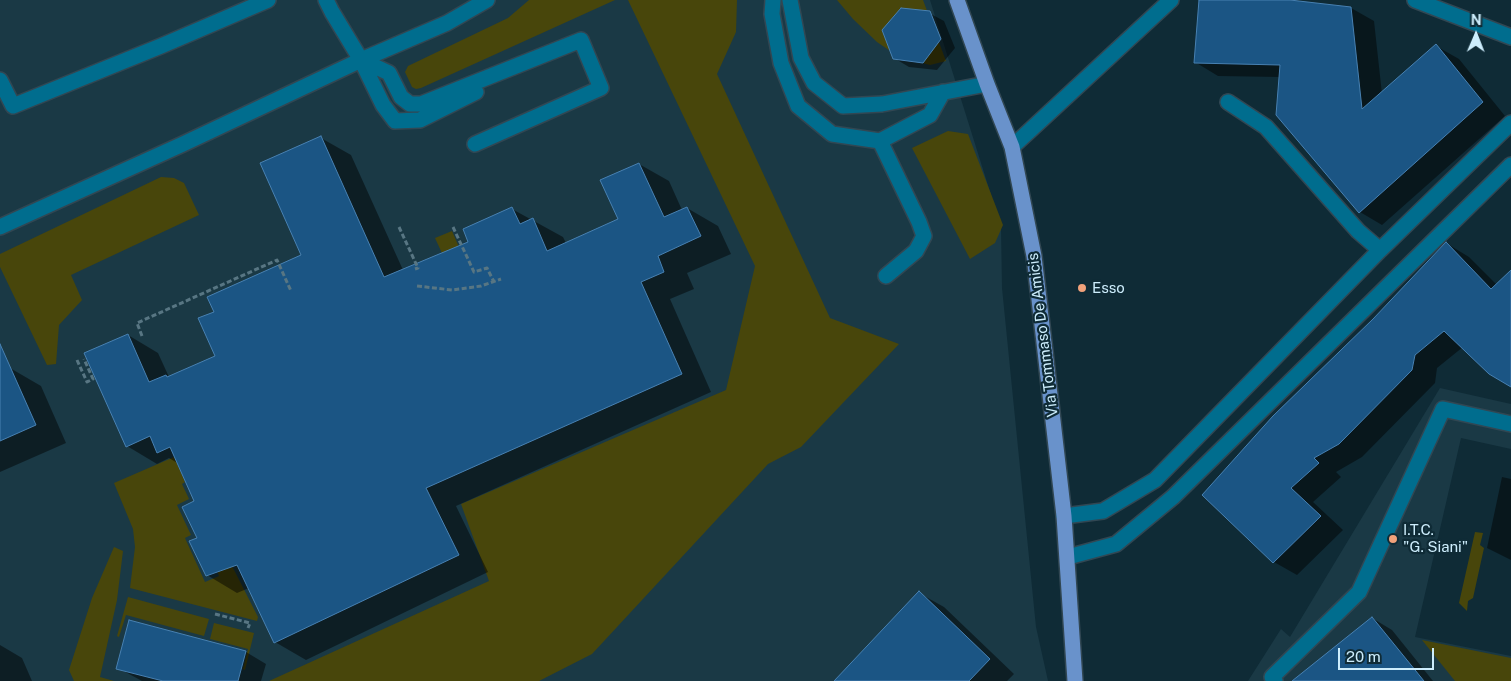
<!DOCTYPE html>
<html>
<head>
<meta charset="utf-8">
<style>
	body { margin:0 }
	#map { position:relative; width:1511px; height:681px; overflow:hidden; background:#0f2b36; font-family:"Public Sans",sans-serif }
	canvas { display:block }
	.north { position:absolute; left:1451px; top:10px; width:50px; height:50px; -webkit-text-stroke:4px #0f2b36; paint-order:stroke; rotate:1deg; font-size:14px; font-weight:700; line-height:20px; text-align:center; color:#cdedfc }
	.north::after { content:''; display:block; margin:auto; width:18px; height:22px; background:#cdedfc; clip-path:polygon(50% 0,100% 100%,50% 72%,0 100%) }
	.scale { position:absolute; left:1338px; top:648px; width:96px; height:22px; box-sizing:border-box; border:2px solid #cdedfc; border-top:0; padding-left:6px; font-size:15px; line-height:18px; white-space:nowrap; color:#cdedfc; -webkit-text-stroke:4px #0f2b36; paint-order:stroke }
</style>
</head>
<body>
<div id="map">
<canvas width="1511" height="681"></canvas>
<div class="north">N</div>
<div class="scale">20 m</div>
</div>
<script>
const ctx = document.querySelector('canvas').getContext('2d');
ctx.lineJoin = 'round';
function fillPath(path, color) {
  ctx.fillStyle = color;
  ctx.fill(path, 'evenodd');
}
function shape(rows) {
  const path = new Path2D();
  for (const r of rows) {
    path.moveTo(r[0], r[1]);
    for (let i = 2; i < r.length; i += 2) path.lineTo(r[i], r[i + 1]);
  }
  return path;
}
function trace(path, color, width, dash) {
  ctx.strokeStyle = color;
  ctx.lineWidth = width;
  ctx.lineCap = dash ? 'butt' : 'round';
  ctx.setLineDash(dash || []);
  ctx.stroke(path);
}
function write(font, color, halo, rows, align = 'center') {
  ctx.font = font + ' "Public Sans",sans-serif';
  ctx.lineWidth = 4.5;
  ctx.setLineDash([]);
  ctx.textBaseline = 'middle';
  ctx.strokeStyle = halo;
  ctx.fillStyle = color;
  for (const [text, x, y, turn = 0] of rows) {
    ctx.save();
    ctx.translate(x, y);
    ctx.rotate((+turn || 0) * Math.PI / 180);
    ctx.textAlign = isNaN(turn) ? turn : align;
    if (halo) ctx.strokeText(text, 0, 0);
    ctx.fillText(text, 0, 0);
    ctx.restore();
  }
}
const built = shape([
	[0,0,930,0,1001,227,1002,288,1036,627,1048,681,0,681],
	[1440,388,1511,404,1511,449,1461,438,1415,637,1511,656,1511,681,1248,681,1281,629,1290,637]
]);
const green = shape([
	[529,0,615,0,421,88,416,89,412,87,405,72,408,66,508,18],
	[628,0,737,0,736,32,717,74,830,318,899,344,801,447,768,464,592,654,539,681,269,681,489,581,461,504,726,390,755,266],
	[837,0,923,0,946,61,930,65,899,57,877,42,853,19],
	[948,131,968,134,1003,225,995,243,970,259,912,148],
	[161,177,174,178,184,183,199,215,71,275,82,300,59,325,56,364,47,365,0,267,0,254],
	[452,231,471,275,453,277,435,238],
	[174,457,185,482,182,484,189,499,177,505,191,535,185,538,205,582,219,576,216,568,230,562,258,617,257,621,130,588,135,547,133,529,114,483],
	[1475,532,1483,533,1480,545,1484,548,1473,598,1468,601,1467,611,1459,603],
	[114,547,123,551,117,600,100,677,114,681,74,681,69,670,92,598],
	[128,597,209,619,204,636,126,615,119,637,117,636],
	[214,623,254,633,245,670,243,669,248,649,210,639],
	[1422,640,1511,658,1511,681,1455,681]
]);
const shadow = shape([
	[1200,0,1278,0,1351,8,1374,21,1382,94,1436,46,1459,59,1505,116,1382,225,1360,212,1280,77,1218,76,1195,62],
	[929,13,944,21,955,48,937,70,909,67,894,58],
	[321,138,351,155,403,270,470,243,512,209,563,237,566,243,619,219,639,164,669,181,682,210,687,208,718,226,731,254,687,273,694,289,670,299,711,392,456,506,488,572,306,660,275,642,249,588,237,593,207,575,198,539,196,502,179,464,169,458,157,464,127,446,128,335,158,353,169,377,216,356,215,312,303,255],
	[1446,243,1469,257,1497,285,1511,272,1511,386,1463,347,1437,368,1435,383,1362,457,1336,472,1341,477,1313,502,1343,530,1297,575,1274,562,1203,495],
	[10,368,41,386,66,443,0,472,0,372],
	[1502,477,1511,479,1511,560,1487,548],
	[919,593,944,607,1014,674,1007,681,836,681],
	[1372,618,1392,630,1433,681,1311,681],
	[0,645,22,658,32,681,0,681],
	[246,652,266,664,261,681,142,681,118,668]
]);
const building = shape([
	[1199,0,1290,0,1351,7,1362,109,1436,44,1483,102,1359,213,1276,115,1280,65,1194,63,1199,0],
	[901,8,930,11,941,39,923,63,893,59,882,30,901,8],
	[321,136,384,277,468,242,463,229,512,207,520,224,533,218,547,251,618,219,600,180,639,163,664,217,687,207,701,236,658,256,664,272,641,282,682,374,426,488,459,555,274,643,237,565,206,576,189,541,197,538,182,507,194,501,170,447,157,453,150,436,126,447,84,353,128,334,149,382,166,375,167,377,215,356,198,318,214,312,207,297,301,255,260,163,321,136],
	[1446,242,1491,289,1511,270,1511,387,1489,374,1444,331,1415,355,1412,370,1339,444,1314,458,1319,463,1291,488,1321,516,1273,563,1202,495,1273,416,1373,319,1446,242],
	[0,344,36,425,0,441,0,344],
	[919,591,990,659,969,681,834,681,919,591],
	[1372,617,1424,681,1292,681,1372,617],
	[129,620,246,651,238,681,163,681,116,669,129,620]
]);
const path = shape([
	[399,227,418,268,415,269],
	[453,227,474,272,487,268,494,282],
	[417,286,452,290,481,286,501,279],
	[142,336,137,323,277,260,291,291],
	[77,360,87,382,93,379,84,359],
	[215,614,250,623,248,628]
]);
const minor = shape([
	[326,0,332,12,361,60,383,105,395,121,420,120,476,92],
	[773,0,772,14,781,63,798,106,832,134,880,141,930,115,943,92],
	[790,0,801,58,814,83,843,106,882,104,987,84],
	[1415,0,1511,37],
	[361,60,389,73,401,97,410,104,421,104,581,40,601,88,475,144],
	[0,80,13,106,161,46,268,0],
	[1228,102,1266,127,1358,231,1380,250],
	[880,141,919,222,924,236,916,251,886,276],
	[1012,147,1171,0],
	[0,227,183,144,361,60,447,23,487,0],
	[1064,516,1103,511,1155,480,1380,250,1511,123],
	[1068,557,1116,544,1173,497,1511,165],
	[1275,681,1272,677,1359,592,1443,409,1511,424]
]);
const major = shape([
	[957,0,987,84,1012,147,1034,256,1064,516,1075,681]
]);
const markers = [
	[1082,288,5,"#f1a27b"],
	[1393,539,5,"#f1a27b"]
];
const poiNames = [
	["Esso",1092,288],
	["I.T.C.",1403,530],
	["\"G. Siani\"",1403,547]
];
const streetNames = [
	["Via Tommaso De Amicis",1043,335,-97]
];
fillPath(built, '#1a3945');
fillPath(green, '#48460b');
fillPath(shadow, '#0007');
fillPath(building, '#1b5584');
trace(building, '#4881b2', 1);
trace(minor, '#314753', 18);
trace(major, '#314753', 18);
trace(path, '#587683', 3, [5, 2.5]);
trace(minor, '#006d8e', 15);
trace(major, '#6992cb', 15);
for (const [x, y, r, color] of markers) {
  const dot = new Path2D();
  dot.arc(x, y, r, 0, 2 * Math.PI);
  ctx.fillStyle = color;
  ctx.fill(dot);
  trace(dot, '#0f2b36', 2);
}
write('15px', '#cdedfc', '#0f2b36', poiNames, 'left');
write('15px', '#cdedfc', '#0f2b36', streetNames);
</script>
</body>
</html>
